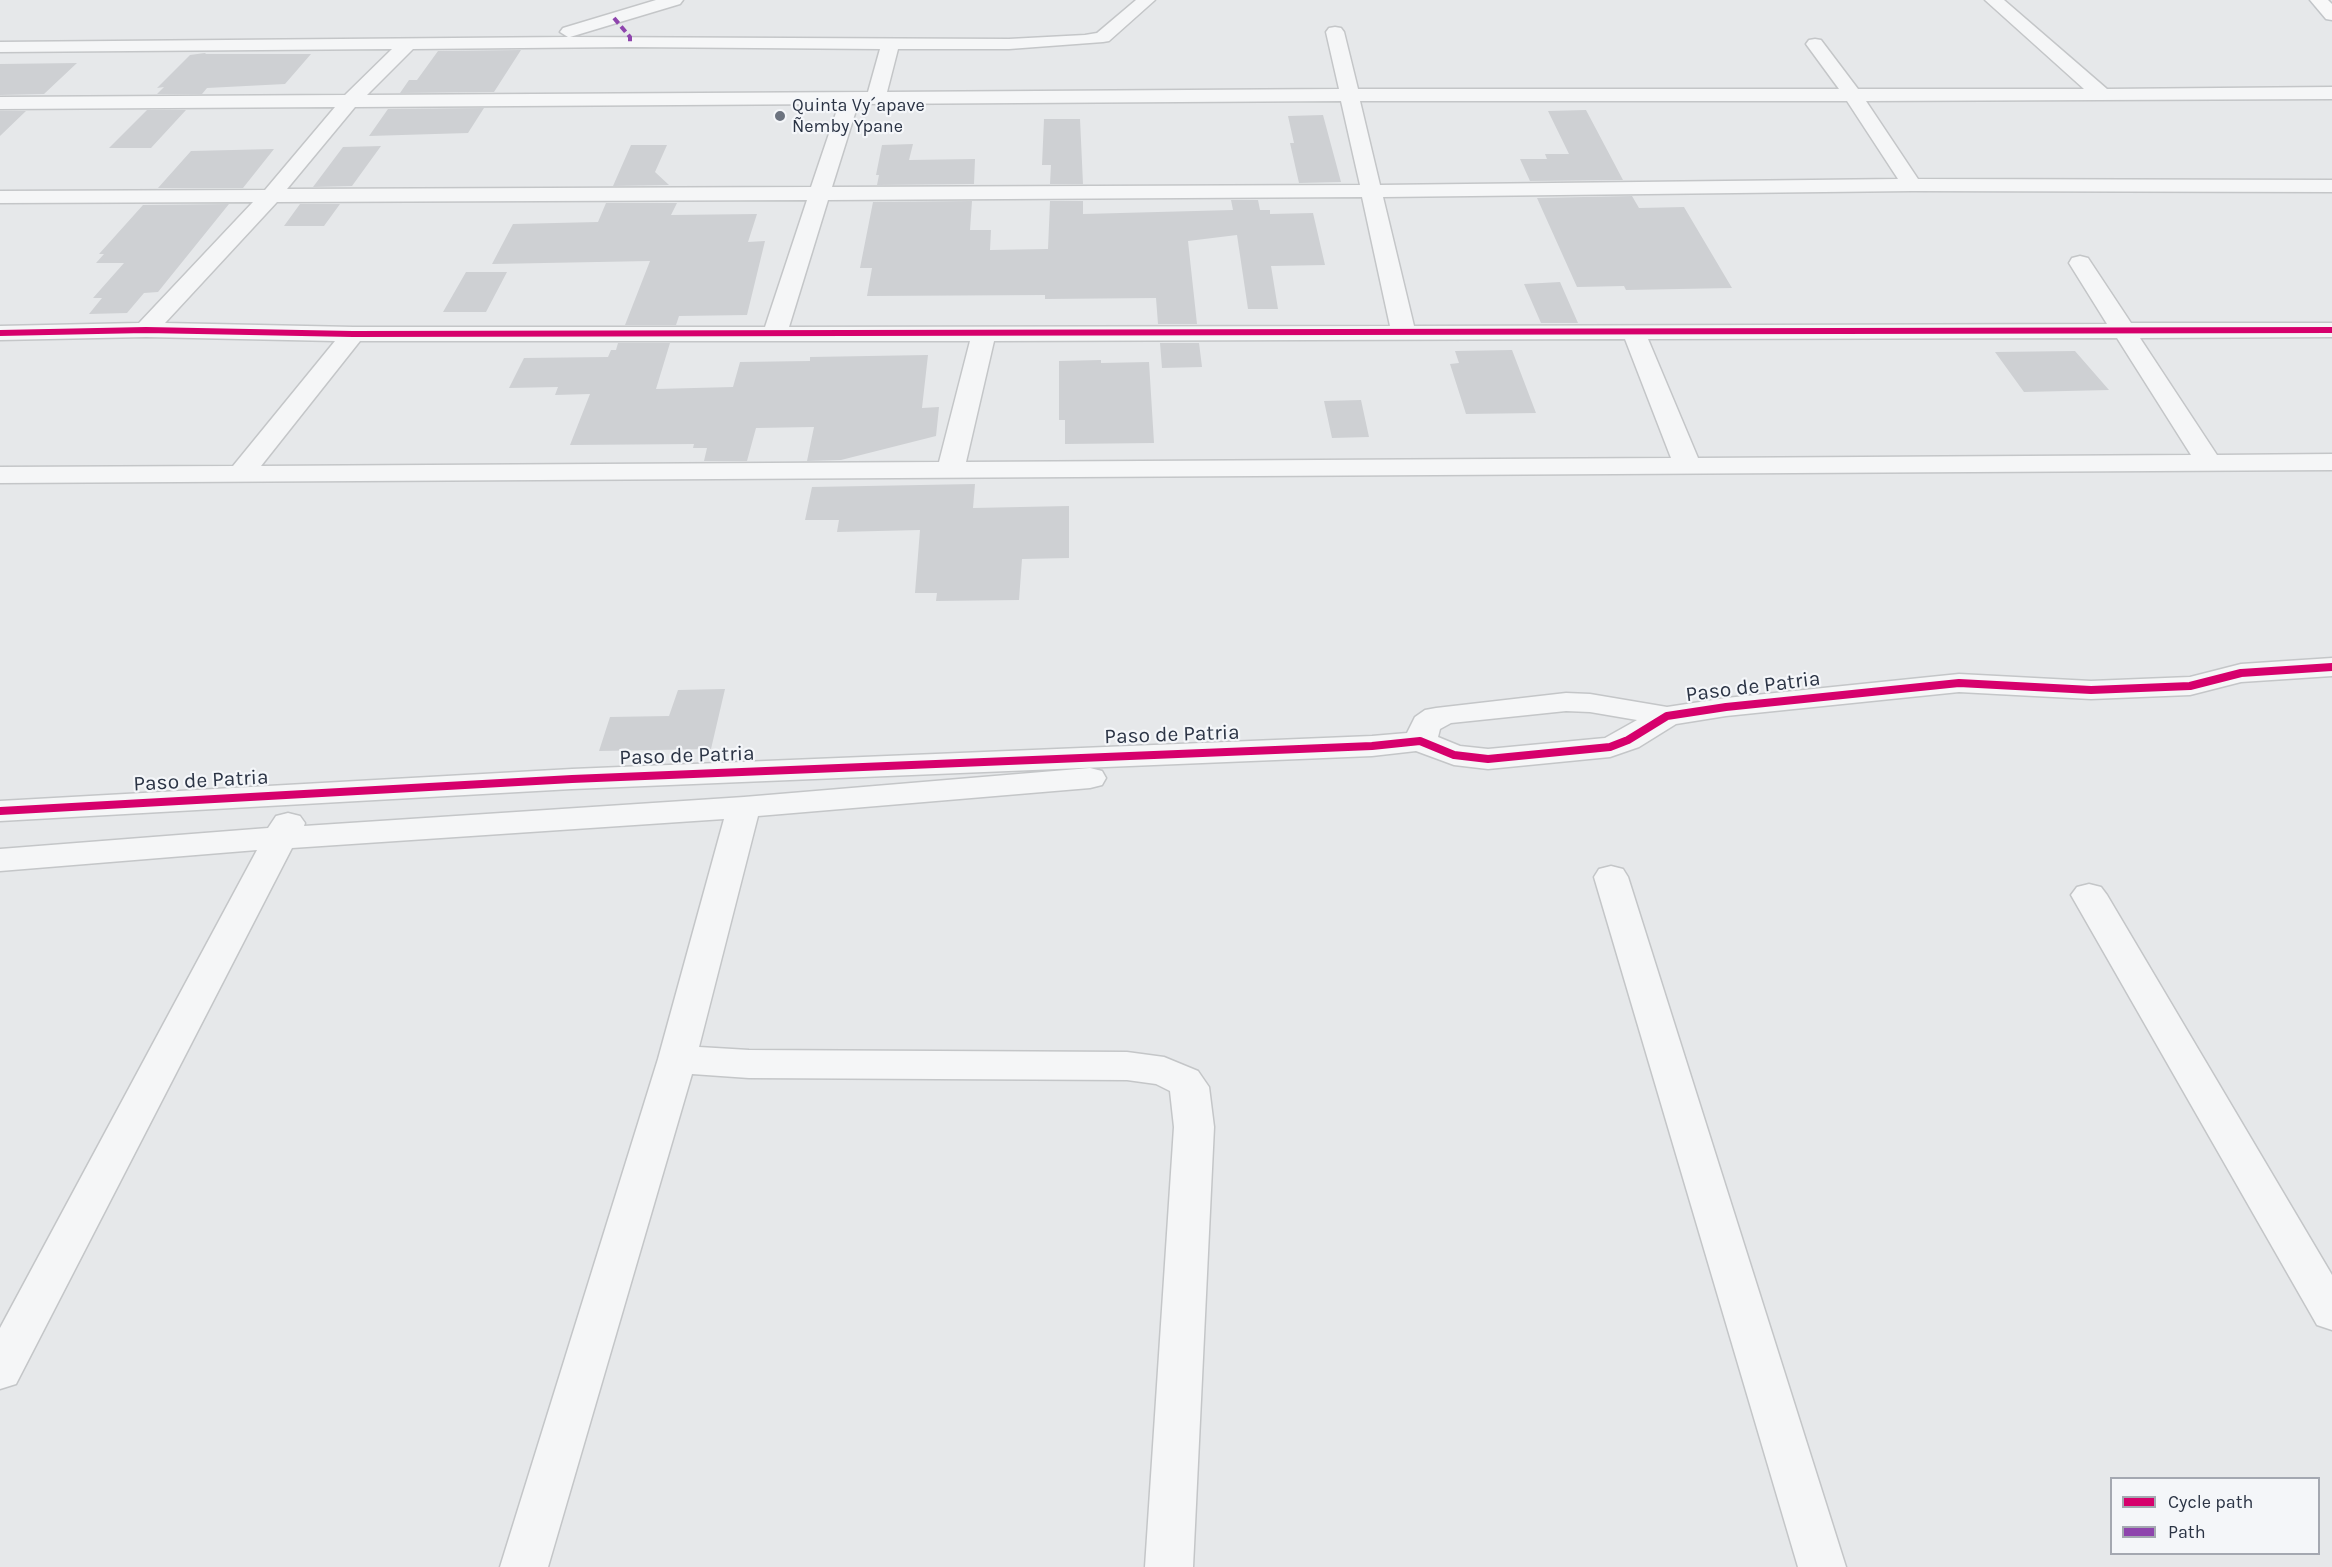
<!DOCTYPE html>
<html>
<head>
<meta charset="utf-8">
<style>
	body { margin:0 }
	#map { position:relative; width:2332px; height:1567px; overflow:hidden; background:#e6e8ea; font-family:Karla,sans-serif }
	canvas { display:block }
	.legend { position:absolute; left:2110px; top:1477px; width:210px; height:78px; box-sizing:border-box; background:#f4f6f9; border:2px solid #a4a8b1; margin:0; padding:8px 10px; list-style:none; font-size:18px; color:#2b3445 }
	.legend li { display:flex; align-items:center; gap:12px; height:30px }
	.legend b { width:30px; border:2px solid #a4a8b1 }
</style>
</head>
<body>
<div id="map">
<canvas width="2332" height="1567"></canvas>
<ul class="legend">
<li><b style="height:8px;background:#d6006c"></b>Cycle path</li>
<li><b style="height:8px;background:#8e44ad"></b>Path</li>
</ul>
</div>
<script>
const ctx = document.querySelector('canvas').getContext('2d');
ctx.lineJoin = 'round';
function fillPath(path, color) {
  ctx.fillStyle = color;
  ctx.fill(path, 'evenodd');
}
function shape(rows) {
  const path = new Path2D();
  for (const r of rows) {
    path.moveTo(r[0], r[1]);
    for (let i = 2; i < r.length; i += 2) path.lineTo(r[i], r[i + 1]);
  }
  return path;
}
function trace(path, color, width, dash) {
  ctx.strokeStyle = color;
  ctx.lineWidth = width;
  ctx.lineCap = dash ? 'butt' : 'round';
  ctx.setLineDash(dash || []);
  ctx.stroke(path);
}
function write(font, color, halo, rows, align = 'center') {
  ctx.font = font + ' Karla,sans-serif';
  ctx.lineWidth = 4.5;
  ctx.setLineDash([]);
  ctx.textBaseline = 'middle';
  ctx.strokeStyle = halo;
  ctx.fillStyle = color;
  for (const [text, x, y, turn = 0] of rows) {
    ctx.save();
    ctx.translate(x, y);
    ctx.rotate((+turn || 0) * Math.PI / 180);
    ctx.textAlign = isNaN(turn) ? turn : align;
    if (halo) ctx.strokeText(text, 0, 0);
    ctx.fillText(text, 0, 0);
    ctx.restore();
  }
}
const building = shape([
	[521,50,494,92,400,93,409,80,417,80,438,51],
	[205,53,206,54,311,54,285,84,207,88,202,94,157,94,164,87,157,88,190,55],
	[77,63,44,94,0,95,0,64],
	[484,108,468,133,369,136,388,109],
	[147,110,186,110,151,148,109,148],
	[1586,110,1623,180,1530,181,1520,159,1547,159,1545,154,1569,154,1548,111],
	[0,111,26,111,0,136],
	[1323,115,1341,182,1299,183,1290,143,1294,143,1288,116],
	[1044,119,1080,119,1083,184,1050,184,1051,165,1042,165],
	[913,144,909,160,975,159,974,184,877,185,879,175,876,175,882,145],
	[631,145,667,145,655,172,669,185,613,186],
	[381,146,352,186,313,187,343,147],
	[274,149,243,188,158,188,191,151],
	[1632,196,1639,208,1684,207,1732,288,1626,290,1624,286,1577,287,1537,198],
	[1231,200,1258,200,1260,210,1270,210,1270,214,1313,213,1325,265,1271,266,1278,309,1248,309,1237,235,1188,241,1197,324,1158,324,1156,298,1045,299,1045,295,867,296,872,268,860,268,873,202,972,201,970,230,991,230,990,250,1048,249,1050,201,1083,201,1083,214,1233,210],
	[606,203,677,203,671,215,757,214,748,242,765,241,747,315,679,316,676,325,625,325,650,261,492,264,513,224,598,222],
	[229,204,158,292,144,293,127,313,89,314,102,298,93,298,124,263,96,263,104,254,99,254,143,205],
	[300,204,340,204,324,226,284,226],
	[466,272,507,272,486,312,443,312],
	[1560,282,1578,323,1541,323,1524,284],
	[618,343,670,343,656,389,733,387,740,362,810,361,810,357,928,355,922,408,939,407,936,436,841,460,807,461,814,427,756,428,747,461,704,461,707,448,693,448,694,444,570,445,590,394,555,395,558,387,509,388,524,358,608,357,611,350,616,350],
	[1160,343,1199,343,1202,367,1162,368],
	[1512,350,1536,413,1466,414,1450,364,1459,363,1455,351],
	[2075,351,2109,390,2024,392,1995,352],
	[1101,360,1101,363,1149,362,1154,443,1065,444,1065,420,1059,420,1059,361],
	[1361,400,1369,437,1332,438,1324,401],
	[975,484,973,508,1069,506,1069,558,1022,559,1019,600,936,601,937,593,915,593,920,530,837,532,839,520,805,520,812,487],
	[725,689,711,749,599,751,610,717,669,716,678,690]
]);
const minor = shape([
	[656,0,683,0,680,4,570,37,1009,39,1085,35,1097,33,1136,0,1155,0,1109,41,1103,42,1009,49,898,49,887,92,1339,89,1326,32,1329,28,1335,27,1341,28,1344,32,1358,89,1839,89,1806,44,1809,40,1815,39,1821,40,1858,89,2084,89,1985,0,2004,0,2107,89,2332,87,2332,99,1866,101,1918,179,2332,180,2332,192,1912,191,1383,197,1414,326,2107,324,2069,263,2072,258,2080,256,2088,258,2131,323,2332,323,2332,337,2140,338,2217,455,2332,454,2332,470,0,483,0,467,233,466,335,341,146,337,0,340,0,326,139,323,253,202,0,203,0,191,265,190,335,107,0,109,0,97,345,95,392,49,0,52,0,42,568,37,560,32,563,28,656,0],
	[630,47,880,49,868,92,367,95,413,49,630,47],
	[1341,101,1360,185,832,187,858,104,1341,101],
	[1360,101,1847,101,1898,179,1380,185,1360,101],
	[839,104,811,187,287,189,355,107,839,104],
	[1362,197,1390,326,789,327,828,200,1362,197],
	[807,200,765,327,353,327,165,323,277,202,807,200],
	[2117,338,2191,455,1698,458,1648,339,2117,338],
	[1625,339,1671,458,966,462,994,341,1625,339],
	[360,341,970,341,939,462,261,466,360,341],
	[2332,658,2332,676,2241,682,2190,695,2091,699,1959,692,1726,716,1676,724,1639,747,1610,757,1488,769,1454,765,1416,751,1372,756,572,789,0,821,0,801,572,769,1372,736,1407,733,1415,717,1425,710,1436,708,1566,693,1590,694,1667,707,1726,698,1959,674,2091,681,2190,677,2241,664,2332,658],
	[1566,711,1590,712,1637,720,1605,738,1488,749,1460,746,1438,737,1440,729,1451,723,1566,711],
	[1090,768,1102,771,1106,778,1102,785,1090,788,758,816,699,1047,749,1050,1127,1052,1164,1057,1198,1071,1209,1087,1214,1127,1193,1567,1145,1567,1174,1127,1170,1091,1156,1084,1127,1080,749,1078,692,1074,548,1567,500,1567,658,1059,724,819,292,848,16,1384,0,1389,0,1328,257,850,0,871,0,849,268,828,276,816,288,813,300,816,305,823,304,826,744,797,1090,768],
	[1611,866,1623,869,1628,877,1846,1567,1798,1567,1594,877,1599,869,1611,866],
	[2089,884,2101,887,2107,895,2332,1275,2332,1330,2317,1325,2071,895,2077,887,2089,884]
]);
const primary = shape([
	[2310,0,2328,0,2332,4,2332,20,2326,19,2310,0]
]);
const quiet = shape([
	[614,18,630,37,630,42]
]);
const cyclewayFar1 = shape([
	[0,333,146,330,353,334,2332,330]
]);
const cycleway = shape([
	[0,811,572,779,1372,746,1420,741,1454,755,1488,759,1610,747,1628,740,1667,716,1726,707,1959,683,2091,690,2190,686,2241,673,2332,667]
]);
const markers = [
	[780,116,6,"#6c737f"]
];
const farPoinames = [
	["Quinta Vy´apave",792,106],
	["Ñemby Ypane",792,127]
];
const streetNames = [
	["Paso de Patria",1753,687,-7],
	["Paso de Patria",1172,735,-2],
	["Paso de Patria",687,756,-2],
	["Paso de Patria",201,781,-3]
];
fillPath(building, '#ced0d3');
trace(minor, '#c4c6c8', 3);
trace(primary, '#c2c5c8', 3);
fillPath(minor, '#f5f6f7');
fillPath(primary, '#f8f8f8');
trace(quiet, '#8e44ad', 4, [7, 4]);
trace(cyclewayFar1, '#d6006c', 6);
trace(cycleway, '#d6006c', 8);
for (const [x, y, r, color] of markers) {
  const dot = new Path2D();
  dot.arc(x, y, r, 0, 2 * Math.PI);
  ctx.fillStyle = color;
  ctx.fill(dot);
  trace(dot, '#f4f6f9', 2);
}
write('18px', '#2b3445', '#f4f6f9', farPoinames, 'left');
write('21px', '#2b3445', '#f4f6f9', streetNames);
</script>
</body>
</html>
